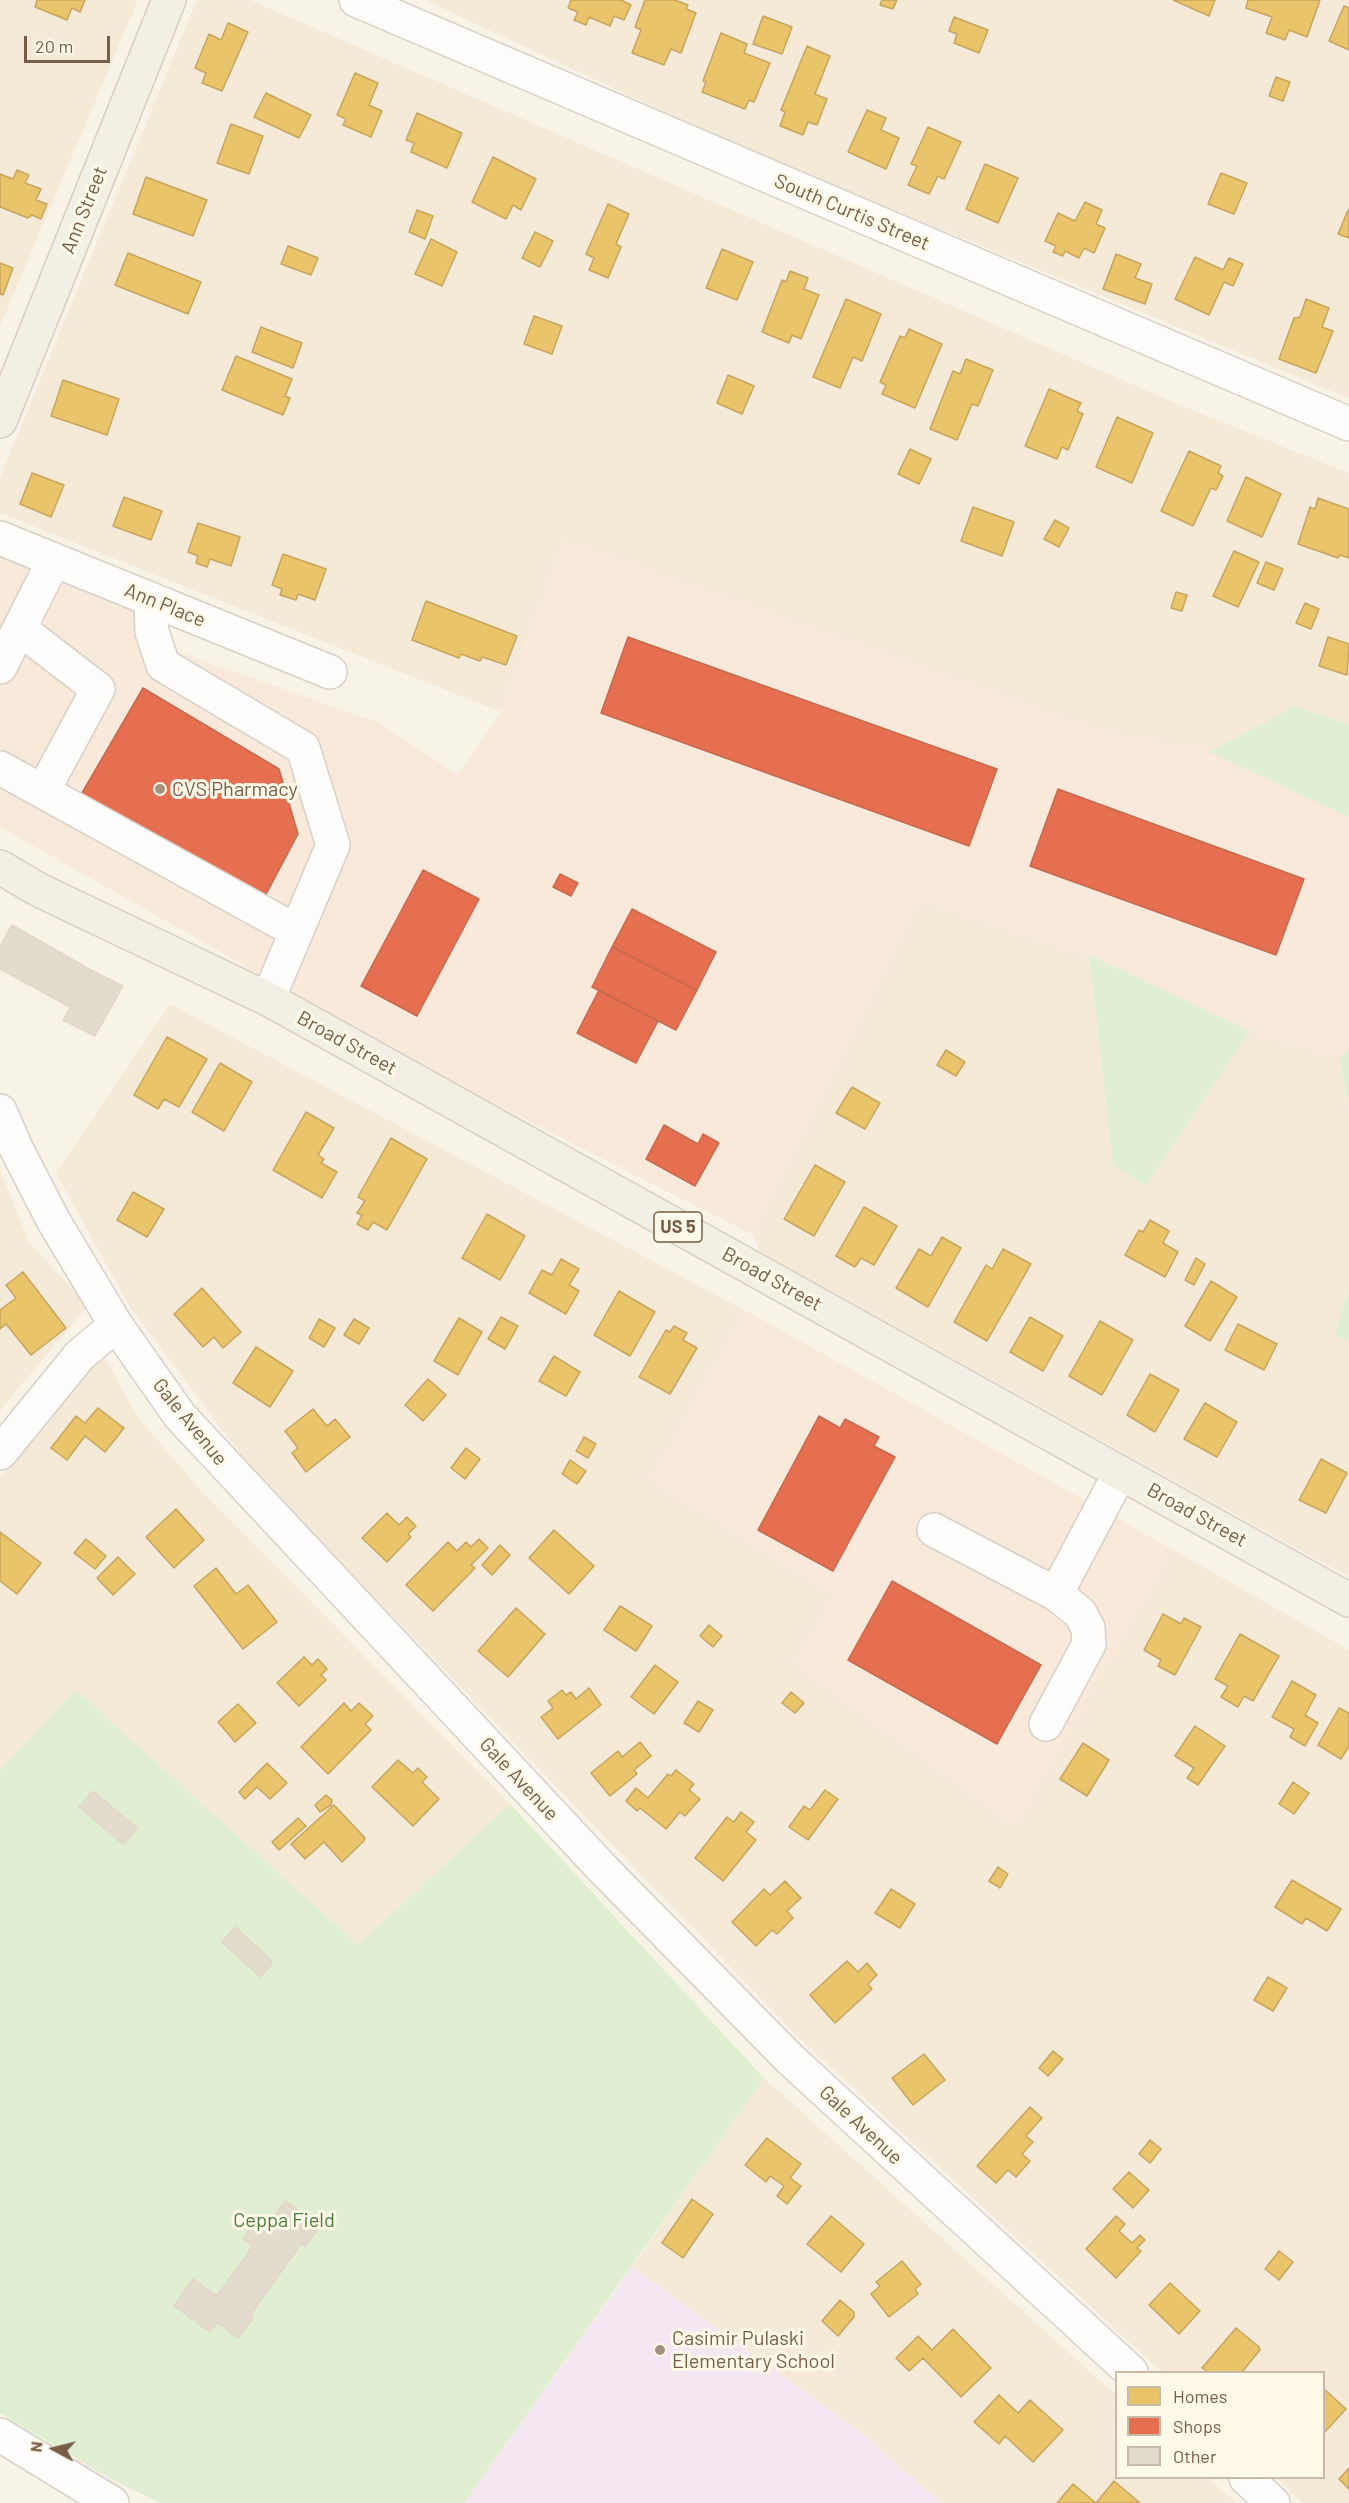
<!DOCTYPE html>
<html>
<head>
<meta charset="utf-8">
<style>
	body { margin:0 }
	#map { position:relative; width:1349px; height:2503px; overflow:hidden; background:#f8f3e7; font-family:Barlow,sans-serif }
	canvas { display:block }
	.legend { position:absolute; left:1115px; top:2371px; width:210px; height:108px; box-sizing:border-box; background:#fff9e9; border:2px solid #c9bba8; margin:0; padding:8px 10px; list-style:none; font-size:18px; color:#775d46 }
	.legend li { display:flex; align-items:center; gap:12px; height:30px }
	.legend b { width:30px; border:2px solid #c9bba8 }
	.north { position:absolute; left:24px; top:2419px; width:60px; height:60px; -webkit-text-stroke:4px #fff9e9; paint-order:stroke; rotate:277deg; font-size:16px; font-weight:700; line-height:24px; text-align:center; color:#775d46 }
	.north::after { content:''; display:block; margin:auto; width:21px; height:27px; background:#775d46; clip-path:polygon(50% 0,100% 100%,50% 72%,0 100%) }
	.scale { position:absolute; left:24px; top:36px; width:86px; height:27px; box-sizing:border-box; border:3px solid #775d46; border-top:0; padding-left:8px; font-size:18px; line-height:21px; white-space:nowrap; color:#775d46; -webkit-text-stroke:4px #fff9e9; paint-order:stroke }
</style>
</head>
<body>
<div id="map">
<canvas width="1349" height="2503"></canvas>
<ul class="legend">
<li><b style="height:16px;background:#e9c46a"></b>Homes</li>
<li><b style="height:16px;background:#e76f51"></b>Shops</li>
<li><b style="height:16px;background:#e4dbcf"></b>Other</li>
</ul>
<div class="north">N</div>
<div class="scale">20 m</div>
</div>
<script>
const ctx = document.querySelector('canvas').getContext('2d');
ctx.lineJoin = 'round';
function fillPath(path, color) {
  ctx.fillStyle = color;
  ctx.fill(path, 'evenodd');
}
function shape(rows) {
  const path = new Path2D();
  for (const r of rows) {
    path.moveTo(r[0], r[1]);
    for (let i = 2; i < r.length; i += 2) path.lineTo(r[i], r[i + 1]);
  }
  return path;
}
function trace(path, color, width, dash) {
  ctx.strokeStyle = color;
  ctx.lineWidth = width;
  ctx.lineCap = dash ? 'butt' : 'round';
  ctx.setLineDash(dash || []);
  ctx.stroke(path);
}
function write(font, color, halo, rows, align = 'center') {
  ctx.font = font + ' Barlow,sans-serif';
  ctx.lineWidth = 6;
  ctx.setLineDash([]);
  ctx.textBaseline = 'middle';
  ctx.strokeStyle = halo;
  ctx.fillStyle = color;
  for (const [text, x, y, turn = 0] of rows) {
    ctx.save();
    ctx.translate(x, y);
    ctx.rotate((+turn || 0) * Math.PI / 180);
    ctx.textAlign = isNaN(turn) ? turn : align;
    if (halo) ctx.strokeText(text, 0, 0);
    ctx.fillText(text, 0, 0);
    ctx.restore();
  }
}
const residential = shape([
	[0,0,138,0,0,326],
	[197,0,250,0,1175,403,1349,473,1349,725,1295,706,1209,752,1103,733,564,542,501,712,0,513,0,478],
	[425,0,1349,0,1349,398,725,140],
	[918,898,1089,955,1113,1164,1146,1185,1250,1031,1339,1057,1349,1108,1349,1286,1334,1335,1349,1341,1349,1577,761,1253,752,1234],
	[170,1004,746,1311,651,1479,833,1594,1014,1826,1172,1549,1349,1650,1349,2503,1303,2503,1276,2478,1324,2478,1324,2372,1162,2372,793,2032,257,1476,130,1307,56,1173],
	[0,1171,29,1242,88,1306,0,1410],
	[101,1349,136,1415,194,1483,510,1804,358,1945,76,1690,0,1770,0,1477],
	[764,2078,1116,2395,1116,2478,1208,2478,1237,2503,941,2503,863,2434,632,2267]
]);
const commercial = shape([
	[564,542,1102,733,1209,752,1349,817,1349,1050,1339,1057,1250,1031,1089,955,918,898,752,1234,449,1081,0,827,0,552,166,624,179,652,379,723,458,775,501,712],
	[747,1311,1172,1549,1015,1826,794,1664,833,1594,650,1479]
]);
const education = shape([
	[632,2267,863,2434,941,2503,464,2503]
]);
const green = shape([
	[1295,706,1349,725,1349,817,1209,752],
	[1089,955,1250,1031,1146,1185,1113,1165],
	[1349,1049,1349,1108,1339,1057],
	[1349,1286,1349,1341,1334,1335],
	[76,1690,358,1945,510,1804,764,2078,464,2503,160,2503,109,2478,0,2413,0,1770]
]);
const homes = shape([
	[37,0,85,0,80,12,72,8,67,20,35,7,37,0],
	[571,0,621,0,631,5,624,20,614,16,610,26,589,17,586,25,574,20,578,12,568,8,571,0],
	[645,0,675,0,688,5,686,9,696,13,681,53,671,49,664,65,632,53,641,30,635,27,645,0],
	[882,0,897,0,893,9,880,5,882,0],
	[1173,0,1215,0,1209,16,1173,0],
	[1248,0,1320,0,1307,37,1289,30,1285,40,1266,33,1272,17,1246,8,1248,0],
	[1344,6,1349,8,1349,50,1329,41,1344,6],
	[763,16,792,27,782,54,753,44,763,16],
	[954,17,988,30,979,53,954,43,957,34,949,31,954,17],
	[228,23,248,32,222,91,202,83,206,73,195,68,209,34,221,40,228,23],
	[721,33,747,44,744,53,770,63,754,102,749,100,745,109,702,92,706,82,703,81,721,33],
	[807,46,830,56,815,94,827,99,817,125,808,122,803,135,780,126,785,112,781,110,807,46],
	[355,73,378,83,369,105,382,111,371,137,343,125,346,119,337,115,355,73],
	[1276,77,1290,82,1283,101,1269,96,1276,77],
	[266,93,311,115,299,138,254,117,266,93],
	[867,110,886,118,881,130,899,138,886,169,848,152,867,110],
	[417,113,462,133,447,168,411,152,414,143,406,140,417,113],
	[231,124,263,136,249,174,217,163,231,124],
	[928,127,961,142,944,179,938,176,929,194,908,185,917,166,911,164,928,127],
	[493,157,536,179,521,210,513,205,506,219,472,202,493,157],
	[985,164,1018,178,998,223,966,209,985,164],
	[17,170,29,175,25,183,41,189,36,200,47,204,41,219,32,215,28,218,0,207,0,174,13,179,17,170],
	[1221,173,1247,183,1234,214,1208,204,1221,173],
	[146,177,207,200,193,236,133,214,146,177],
	[1085,202,1102,210,1096,224,1105,228,1094,253,1084,248,1079,258,1065,251,1063,256,1053,252,1056,246,1045,241,1058,213,1075,221,1085,202],
	[608,204,629,214,616,244,621,247,608,278,589,270,594,258,586,254,608,204],
	[417,210,433,216,425,239,409,232,417,210],
	[1348,210,1349,211,1349,238,1338,234,1348,210],
	[535,232,553,241,540,267,522,258,535,232],
	[431,239,457,252,442,286,415,274,431,239],
	[288,246,318,258,311,275,281,264,288,246],
	[722,249,753,262,737,300,706,288,722,249],
	[128,253,201,282,188,314,115,285,128,253],
	[1116,254,1141,264,1135,278,1152,284,1145,304,1103,289,1116,254],
	[1195,257,1223,270,1229,258,1243,264,1233,286,1224,282,1209,315,1175,299,1195,257],
	[0,263,13,268,3,295,0,294,0,263],
	[790,271,808,278,804,289,819,295,801,339,792,335,789,343,762,332,782,280,786,282,790,271],
	[846,299,881,314,862,361,853,357,840,388,813,377,846,299],
	[1306,299,1329,308,1322,327,1333,331,1316,373,1279,359,1294,318,1300,317,1306,299],
	[534,316,562,326,552,354,524,344,534,316],
	[261,327,302,343,293,368,252,352,261,327],
	[909,329,942,344,915,408,882,394,886,385,880,382,900,336,905,338,909,329],
	[236,356,292,379,285,396,290,398,283,415,222,390,236,356],
	[966,359,993,370,978,406,972,404,957,440,930,429,953,371,960,374,966,359],
	[728,375,754,386,742,414,717,403,728,375],
	[63,380,119,399,107,435,51,416,63,380],
	[1049,389,1081,403,1077,411,1083,414,1068,450,1062,447,1057,459,1025,446,1049,389],
	[1117,417,1153,433,1132,483,1096,467,1117,417],
	[910,449,931,459,919,484,898,474,910,449],
	[1189,451,1221,466,1218,473,1223,476,1216,490,1211,488,1193,526,1161,511,1189,451],
	[32,473,64,485,51,517,20,504,32,473],
	[1246,477,1281,494,1262,537,1227,521,1246,477],
	[124,497,162,511,151,540,113,526,124,497],
	[1318,498,1349,509,1349,558,1340,555,1338,558,1298,544,1310,507,1315,509,1318,498],
	[973,507,1014,522,1002,556,961,541,973,507],
	[1055,520,1069,528,1059,547,1044,539,1055,520],
	[198,523,240,537,231,566,210,559,207,567,196,563,198,556,188,552,198,523],
	[1234,551,1259,562,1238,607,1213,596,1234,551],
	[283,554,326,569,315,600,298,594,296,600,280,595,282,589,272,585,283,554],
	[1266,562,1283,569,1274,590,1257,583,1266,562],
	[1176,592,1187,595,1182,611,1171,608,1176,592],
	[426,601,517,636,506,665,482,657,480,661,461,654,459,658,412,640,426,601],
	[1305,603,1319,609,1311,629,1296,623,1305,603],
	[1328,637,1349,644,1347,675,1319,666,1328,637],
	[167,1037,207,1059,179,1107,164,1099,158,1109,134,1095,167,1037],
	[946,1050,965,1062,956,1076,937,1065,946,1050],
	[220,1063,252,1082,224,1131,192,1112,220,1063],
	[852,1087,880,1103,865,1129,836,1113,852,1087],
	[306,1112,334,1128,318,1155,324,1159,321,1163,337,1172,322,1198,273,1170,306,1112],
	[391,1138,427,1159,387,1230,373,1222,368,1230,357,1224,362,1215,357,1213,365,1201,358,1197,391,1138],
	[815,1165,845,1182,814,1236,784,1219,815,1165],
	[133,1192,164,1209,147,1237,117,1220,133,1192],
	[864,1207,897,1226,874,1265,861,1258,855,1267,836,1256,864,1207],
	[487,1214,525,1236,500,1280,462,1258,487,1214],
	[1150,1220,1169,1231,1163,1243,1178,1252,1165,1277,1125,1255,1139,1230,1143,1232,1150,1220],
	[942,1237,961,1248,928,1307,896,1288,919,1249,931,1256,942,1237],
	[1003,1249,1031,1264,987,1341,954,1322,986,1265,992,1269,1003,1249],
	[1196,1258,1205,1264,1194,1285,1185,1280,1196,1258],
	[561,1259,579,1269,569,1285,579,1291,566,1314,529,1293,542,1270,552,1275,561,1259],
	[23,1272,66,1328,31,1355,6,1324,0,1329,0,1310,16,1298,6,1285,23,1272],
	[1211,1281,1237,1297,1210,1341,1185,1326,1211,1281],
	[202,1288,241,1332,223,1348,214,1337,203,1347,174,1314,202,1288],
	[619,1291,655,1312,630,1356,594,1335,619,1291],
	[501,1317,518,1326,505,1349,488,1339,501,1317],
	[1030,1317,1063,1336,1043,1371,1010,1352,1030,1317],
	[459,1318,482,1332,458,1375,434,1361,459,1318],
	[319,1319,335,1328,324,1347,309,1338,319,1319],
	[354,1319,369,1328,359,1344,344,1335,354,1319],
	[1100,1321,1133,1340,1102,1395,1069,1376,1100,1321],
	[1238,1324,1277,1344,1264,1370,1225,1350,1238,1324],
	[674,1326,687,1333,683,1340,697,1348,670,1394,639,1377,666,1330,670,1332,674,1326],
	[256,1347,293,1371,270,1407,233,1383,256,1347],
	[554,1356,580,1372,566,1396,539,1381,554,1356],
	[1150,1374,1179,1390,1155,1432,1127,1415,1150,1374],
	[428,1379,446,1395,423,1421,405,1405,428,1379],
	[1205,1403,1237,1422,1217,1457,1184,1439,1205,1403],
	[98,1408,124,1428,105,1452,85,1436,67,1460,51,1448,76,1416,85,1423,98,1408],
	[313,1409,327,1426,335,1419,350,1437,306,1472,292,1453,298,1448,285,1431,313,1409],
	[584,1437,596,1444,588,1458,576,1451,584,1437],
	[466,1448,480,1459,465,1479,451,1468,466,1448],
	[1321,1459,1347,1473,1326,1513,1299,1500,1321,1459],
	[570,1460,586,1471,577,1484,562,1474,570,1460],
	[176,1509,204,1540,174,1568,146,1537,176,1509],
	[387,1513,399,1525,407,1517,416,1526,408,1534,411,1537,387,1562,362,1538,387,1513],
	[554,1530,594,1566,569,1594,529,1558,554,1530],
	[0,1532,41,1563,17,1594,0,1581,0,1532],
	[86,1539,106,1556,95,1569,74,1553,86,1539],
	[479,1539,488,1548,471,1565,475,1568,433,1611,406,1585,448,1542,457,1551,466,1542,471,1547,479,1539],
	[500,1545,510,1555,492,1575,482,1565,500,1545],
	[118,1557,135,1574,113,1595,97,1578,118,1557],
	[216,1568,236,1594,248,1585,277,1622,243,1649,194,1586,216,1568],
	[620,1606,652,1626,636,1651,604,1630,620,1606],
	[516,1608,545,1634,508,1677,478,1651,516,1608],
	[1163,1614,1181,1624,1184,1618,1201,1627,1175,1675,1158,1666,1161,1660,1144,1650,1163,1614],
	[709,1625,722,1636,713,1647,700,1636,709,1625],
	[1240,1634,1279,1656,1253,1701,1244,1696,1238,1707,1221,1697,1228,1686,1215,1679,1240,1634],
	[304,1657,312,1665,318,1659,327,1669,321,1675,326,1680,299,1706,277,1683,304,1657],
	[655,1665,678,1682,654,1714,631,1697,655,1665],
	[1292,1681,1316,1695,1305,1715,1318,1723,1305,1746,1290,1737,1294,1729,1272,1717,1292,1681],
	[589,1688,601,1705,558,1739,541,1717,553,1708,548,1701,562,1690,566,1695,571,1692,576,1699,589,1688],
	[791,1692,804,1703,795,1713,782,1703,791,1692],
	[698,1701,713,1710,699,1732,684,1723,698,1701],
	[344,1703,351,1711,359,1703,373,1716,365,1724,371,1730,328,1774,301,1747,344,1703],
	[238,1704,256,1723,235,1742,218,1722,238,1704],
	[1339,1708,1349,1713,1349,1746,1341,1759,1318,1745,1339,1708],
	[1195,1726,1225,1746,1198,1785,1187,1778,1194,1768,1175,1756,1195,1726],
	[640,1742,651,1756,634,1770,637,1774,610,1796,591,1773,618,1751,622,1757,640,1742],
	[1083,1743,1109,1760,1087,1796,1060,1779,1083,1743],
	[398,1760,413,1773,418,1768,427,1777,422,1782,439,1799,413,1826,372,1787,398,1760],
	[267,1763,287,1783,270,1799,257,1787,245,1799,239,1792,267,1763],
	[676,1770,694,1784,689,1790,700,1799,685,1816,680,1812,666,1829,640,1808,637,1811,626,1801,636,1788,648,1798,668,1774,671,1776,676,1770],
	[1293,1782,1309,1793,1294,1814,1279,1804,1293,1782],
	[825,1790,838,1799,808,1840,789,1827,804,1806,810,1810,825,1790],
	[326,1795,332,1800,331,1805,320,1812,315,1805,326,1795],
	[334,1805,365,1838,364,1841,342,1862,324,1842,305,1859,291,1844,334,1805],
	[741,1812,754,1822,746,1832,756,1840,723,1881,695,1858,727,1817,734,1822,741,1812],
	[298,1818,306,1826,279,1850,272,1842,298,1818],
	[998,1867,1008,1874,1000,1888,989,1881,998,1867],
	[1292,1880,1341,1909,1327,1931,1306,1918,1302,1924,1275,1907,1292,1880],
	[785,1881,801,1898,787,1911,793,1918,777,1934,772,1930,756,1946,732,1922,764,1889,770,1895,785,1881],
	[891,1889,915,1904,900,1928,875,1913,891,1889],
	[847,1961,858,1972,867,1963,877,1975,868,1984,872,1989,835,2023,810,1995,847,1961],
	[1268,1977,1287,1988,1273,2011,1254,2000,1268,1977],
	[1053,2051,1063,2059,1048,2076,1039,2068,1053,2051],
	[924,2054,945,2080,913,2105,892,2078,924,2054],
	[1030,2107,1042,2118,1026,2136,1033,2142,1022,2154,1030,2161,1016,2177,1008,2170,996,2183,977,2166,1030,2107],
	[767,2138,801,2164,790,2178,801,2186,787,2204,777,2196,784,2186,770,2176,766,2182,745,2165,767,2138],
	[1150,2140,1161,2149,1150,2163,1139,2154,1150,2140],
	[1129,2172,1149,2190,1133,2208,1113,2189,1129,2172],
	[692,2199,713,2214,683,2258,662,2243,692,2199],
	[831,2216,864,2244,841,2272,807,2244,831,2216],
	[1116,2216,1125,2224,1119,2231,1132,2243,1140,2235,1145,2240,1137,2248,1141,2251,1116,2278,1086,2249,1116,2216],
	[1279,2251,1293,2262,1279,2280,1265,2269,1279,2251],
	[902,2261,921,2284,915,2289,918,2294,889,2317,871,2294,880,2286,876,2282,902,2261],
	[1170,2283,1200,2311,1179,2334,1149,2305,1170,2283],
	[840,2300,854,2312,854,2317,838,2336,822,2321,840,2300],
	[1236,2328,1259,2347,1260,2350,1242,2372,1208,2372,1202,2368,1236,2328],
	[953,2329,991,2368,961,2397,923,2358,909,2371,896,2358,918,2336,932,2350,953,2329],
	[1324,2389,1346,2409,1324,2433,1324,2389],
	[999,2395,1018,2413,1030,2400,1063,2430,1033,2462,1005,2436,999,2444,974,2422,999,2395],
	[1349,2468,1349,2489,1339,2479,1349,2468],
	[1114,2481,1140,2503,1057,2503,1073,2484,1096,2503,1114,2481]
]);
const shops = shape([
	[628,637,997,769,969,846,601,713,628,637],
	[143,688,279,769,298,834,262,902,75,805,143,688],
	[1058,789,1304,879,1276,955,1030,866,1058,789],
	[423,870,479,899,417,1016,361,986,423,870],
	[560,874,578,883,571,896,553,887,560,874],
	[632,909,716,952,697,990,612,947,632,909],
	[612,947,697,990,676,1030,592,987,612,947],
	[599,990,658,1021,636,1063,577,1033,599,990],
	[664,1125,698,1144,703,1134,719,1143,695,1186,646,1159,664,1125],
	[819,1416,840,1428,845,1419,879,1437,874,1446,895,1457,833,1571,758,1530,819,1416],
	[892,1581,1041,1665,997,1744,848,1660,892,1581]
]);
const building = shape([
	[12,925,91,970,70,1007,0,969,0,946,12,925],
	[91,970,123,986,95,1036,63,1020,91,970],
	[93,1791,137,1828,123,1844,79,1807,93,1791],
	[235,1927,271,1960,271,1965,260,1977,222,1942,235,1927],
	[285,2201,320,2226,305,2247,301,2244,251,2314,253,2318,238,2338,217,2322,210,2332,174,2306,193,2279,217,2296,253,2246,243,2239,260,2214,270,2222,285,2201]
]);
const minor = shape([
	[356,0,1349,424],
	[0,538,330,672],
	[151,599,152,632,163,665,303,748,333,845,268,999],
	[20,629,98,689,43,791],
	[0,667,54,560],
	[0,768,296,931],
	[0,1111,16,1148,53,1220,116,1325,180,1416,603,1869,790,2059,1131,2372],
	[0,1453,80,1355,116,1325],
	[934,1530,1056,1594,1120,1473],
	[1046,1724,1089,1644,1088,1628,1080,1613,1056,1594],
	[0,2435,112,2503],
	[1246,2478,1273,2503]
]);
const major = shape([
	[0,421,169,0],
	[0,867,39,890,268,999,1349,1600]
]);
const markers = [
	[160,789,6,"#a4927e"],
	[660,2350,6,"#a4927e"]
];
const shields = [
	[678,1227,48]
];
const shieldNames = [
	["US 5",678,1227]
];
const streetNames = [
	["Ann Street",84,210,-68],
	["South Curtis Street",852,212,23],
	["Ann Place",165,605,22],
	["Broad Street",347,1043,29],
	["Broad Street",772,1279,29],
	["Gale Avenue",190,1422,51],
	["Broad Street",1197,1515,29],
	["Gale Avenue",519,1779,47],
	["Gale Avenue",861,2125,43]
];
const poiNames = [
	["CVS Pharmacy",172,789],
	["Casimir Pulaski",672,2338],
	["Elementary School",672,2361]
];
const parkNames = [
	["Ceppa Field",284,2220]
];
fillPath(residential, '#f4ead7');
fillPath(commercial, '#f9e9da');
fillPath(education, '#f5e7f1');
fillPath(green, '#e0efd1');
fillPath(homes, '#e9c46a');
trace(homes, '#c7a55f', 1.5);
fillPath(shops, '#e76f51');
trace(shops, '#c56a4e', 1.5);
fillPath(building, '#e4dbcf');
trace(building, '#e1d6c9', 1.5);
trace(minor, '#d7d0c7', 36);
trace(major, '#d7cec3', 36);
trace(minor, '#fefdfb', 33);
trace(major, '#f2efe4', 33);
for (const [x, y, r, color] of markers) {
  const dot = new Path2D();
  dot.arc(x, y, r, 0, 2 * Math.PI);
  ctx.fillStyle = color;
  ctx.fill(dot);
  trace(dot, '#fff9e9', 2);
}
for (const [x, y, w] of shields) {
  const box = new Path2D();
  box.roundRect(x - w / 2, y - 15, w, 30, 4.5);
  ctx.fillStyle = '#fff9e9';
  ctx.fill(box);
  trace(box, '#775d46', 1.5);
}
write('bold 18px', '#775d46', null, shieldNames);
write('20px', '#775d46', '#fff9e9', streetNames);
write('20px', '#775d46', '#fff9e9', poiNames, 'left');
write('20px', '#4a7e3d', '#fff9e9', parkNames);
</script>
</body>
</html>
